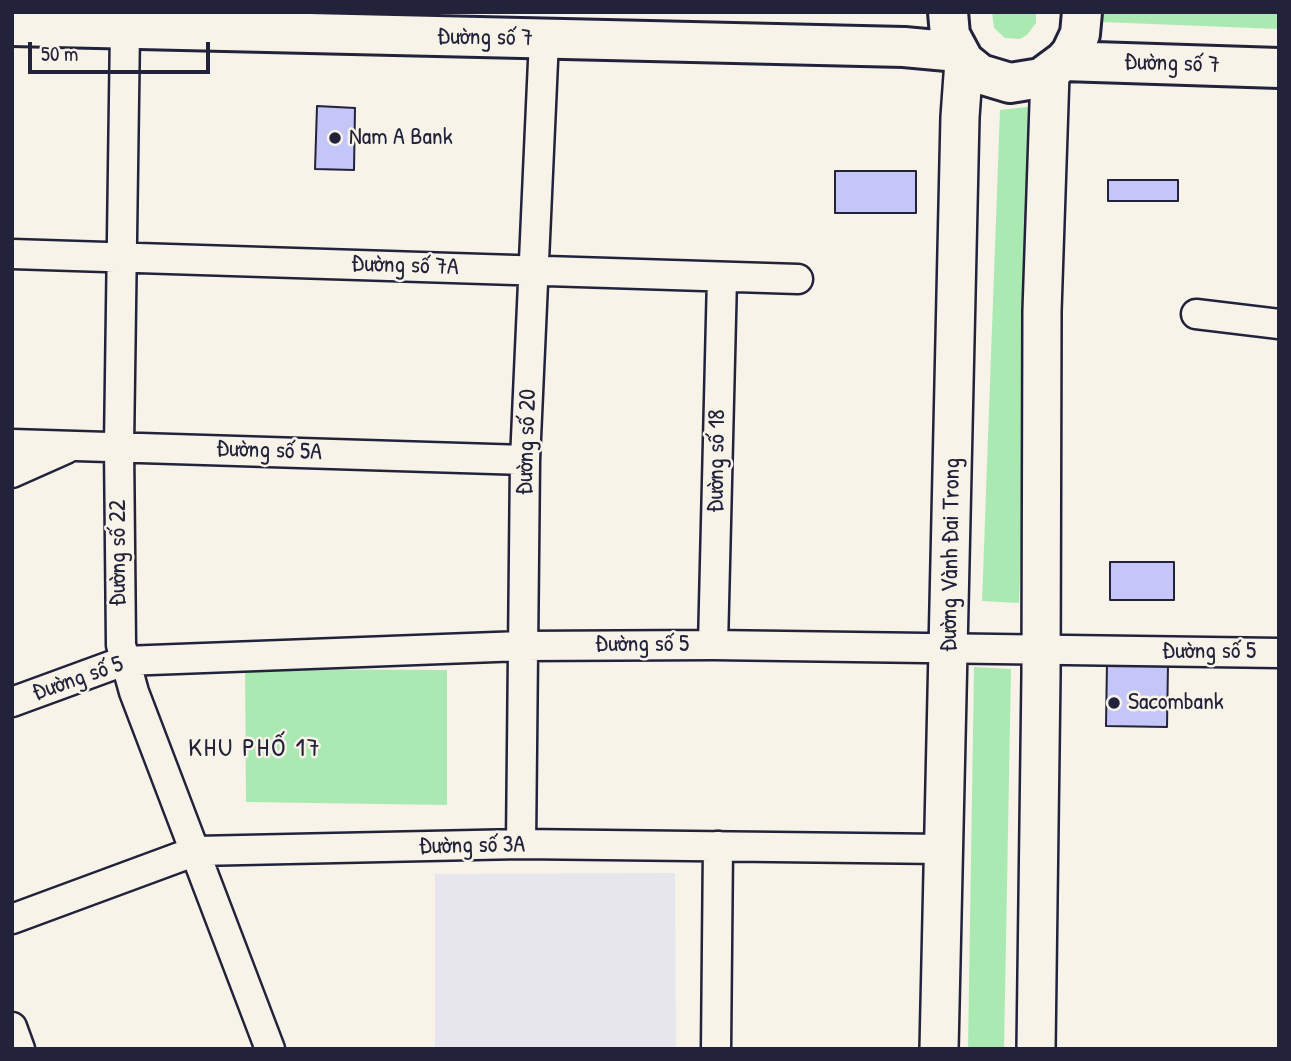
<!DOCTYPE html>
<html>
<head>
<meta charset="utf-8">
<style>
	body { margin:0 }
	#map { position:relative; width:1291px; height:1061px; overflow:hidden; background:#f7f3e8; font-family:"Patrick Hand",sans-serif }
	canvas { display:block }
	.frame { position:absolute; inset:0; border:14px solid #22223b; pointer-events:none }
	.scale { position:absolute; left:28px; top:42px; width:182px; height:32px; box-sizing:border-box; border:4px solid #22223b; border-top:0; padding-left:9px; font-size:21px; line-height:24px; white-space:nowrap; color:#22223b; -webkit-text-stroke:5px #f7f3e8; paint-order:stroke }
</style>
</head>
<body>
<div id="map">
<canvas width="1291" height="1061"></canvas>
<div class="frame"></div>
<div class="scale">50 m</div>
</div>
<script>
const ctx = document.querySelector('canvas').getContext('2d');
ctx.lineJoin = 'round';
function fillPath(path, color) {
  ctx.fillStyle = color;
  ctx.fill(path, 'evenodd');
}
function shape(rows) {
  const path = new Path2D();
  for (const r of rows) {
    path.moveTo(r[0], r[1]);
    for (let i = 2; i < r.length; i += 2) path.lineTo(r[i], r[i + 1]);
  }
  return path;
}
function trace(path, color, width, dash) {
  ctx.strokeStyle = color;
  ctx.lineWidth = width;
  ctx.lineCap = dash ? 'butt' : 'round';
  ctx.setLineDash(dash || []);
  ctx.stroke(path);
}
function write(font, color, halo, rows, align = 'center') {
  ctx.font = font + ' "Patrick Hand",sans-serif';
  ctx.lineWidth = 5;
  ctx.setLineDash([]);
  ctx.textBaseline = 'middle';
  ctx.strokeStyle = halo;
  ctx.fillStyle = color;
  for (const [text, x, y, turn = 0] of rows) {
    ctx.save();
    ctx.translate(x, y);
    ctx.rotate((+turn || 0) * Math.PI / 180);
    ctx.textAlign = isNaN(turn) ? turn : align;
    if (halo) ctx.strokeText(text, 0, 0);
    ctx.fillText(text, 0, 0);
    ctx.restore();
  }
}
const built = shape([
	[675,873,676,1049,435,1049,435,874]
]);
const green = shape([
	[992,12,1036,12,1036,23,1027,35,1020,39,1005,38,994,28],
	[1101,12,1279,12,1279,29,1101,22],
	[1036,106,1019,603,982,601,1000,110],
	[974,667,1011,669,1004,1049,968,1049],
	[245,669,447,670,447,805,246,802]
]);
const building = shape([
	[317,106,355,108,354,170,315,169,317,106],
	[835,171,916,171,916,213,835,213,835,171],
	[1108,180,1178,180,1178,201,1108,201,1108,180],
	[1110,562,1174,562,1174,600,1110,600,1110,562],
	[1107,662,1168,664,1167,727,1106,726,1107,662]
]);
const minor = shape([
	[125,30,119,446,121,645,134,692,270,1049],
	[12,254,798,279],
	[1196,314,1279,324],
	[12,444,525,460],
	[12,473,66,449],
	[713,645,722,277],
	[12,702,124,661,522,646,713,645,1279,653],
	[521,844,525,460,544,39],
	[12,919,196,851,521,844,943,849],
	[12,1027,20,1049],
	[716,1049,718,846]
]);
const tertiary = shape([
	[939,1049,960,117,964,61],
	[1036,1049,1041,675,1042,311,1050,74]
]);
const secondary = shape([
	[948,12,950,35,964,61,980,74,1010,83,1041,78,1064,61,1071,53,1080,34,1082,12],
	[12,26,904,47,958,52],
	[1064,61,1279,68]
]);
const markers = [
	[335,138,7,"#22223b"],
	[1114,703,7,"#22223b"]
];
const streetNames = [
	["Đường số 7",485,38,1],
	["Đường số 7",1172,64,2],
	["Đường số 7A",405,266,2],
	["Đường số 20",527,442,-88],
	["Đường số 5A",269,451,2],
	["Đường số 18",717,461,-89],
	["Đường số 22",119,553,-90],
	["Đường Vành Đai Trong",951,555,-89],
	["Đường số 5",642,645],
	["Đường số 5",1209,652],
	["Đường số 5",78,679,-19],
	["Đường số 3A",472,846,-1]
];
const poiNames = [
	["Nam A Bank",349,138],
	["Sacombank",1128,703]
];
const neighbourhoodNames = [
	["KHU PHỐ 17",255,749]
];
fillPath(built, '#e8e6ed');
fillPath(green, '#aaeab2');
fillPath(building, '#c4c6f8');
trace(building, '#22223b', 2);
trace(minor, '#22223b', 33);
trace(tertiary, '#22223b', 42);
trace(secondary, '#22223b', 44);
trace(minor, '#f7f3e8', 28);
trace(tertiary, '#f7f3e8', 37);
trace(secondary, '#f7f3e8', 38);
for (const [x, y, r, color] of markers) {
  const dot = new Path2D();
  dot.arc(x, y, r, 0, 2 * Math.PI);
  ctx.fillStyle = color;
  ctx.fill(dot);
  trace(dot, '#f7f3e8', 2.5);
}
write('24px', '#22223b', '#f7f3e8', streetNames);
write('24px', '#22223b', '#f7f3e8', poiNames, 'left');
ctx.letterSpacing = '2px';
write('26px', '#22223b', '#f7f3e8', neighbourhoodNames);
ctx.letterSpacing = '0px';
</script>
</body>
</html>
